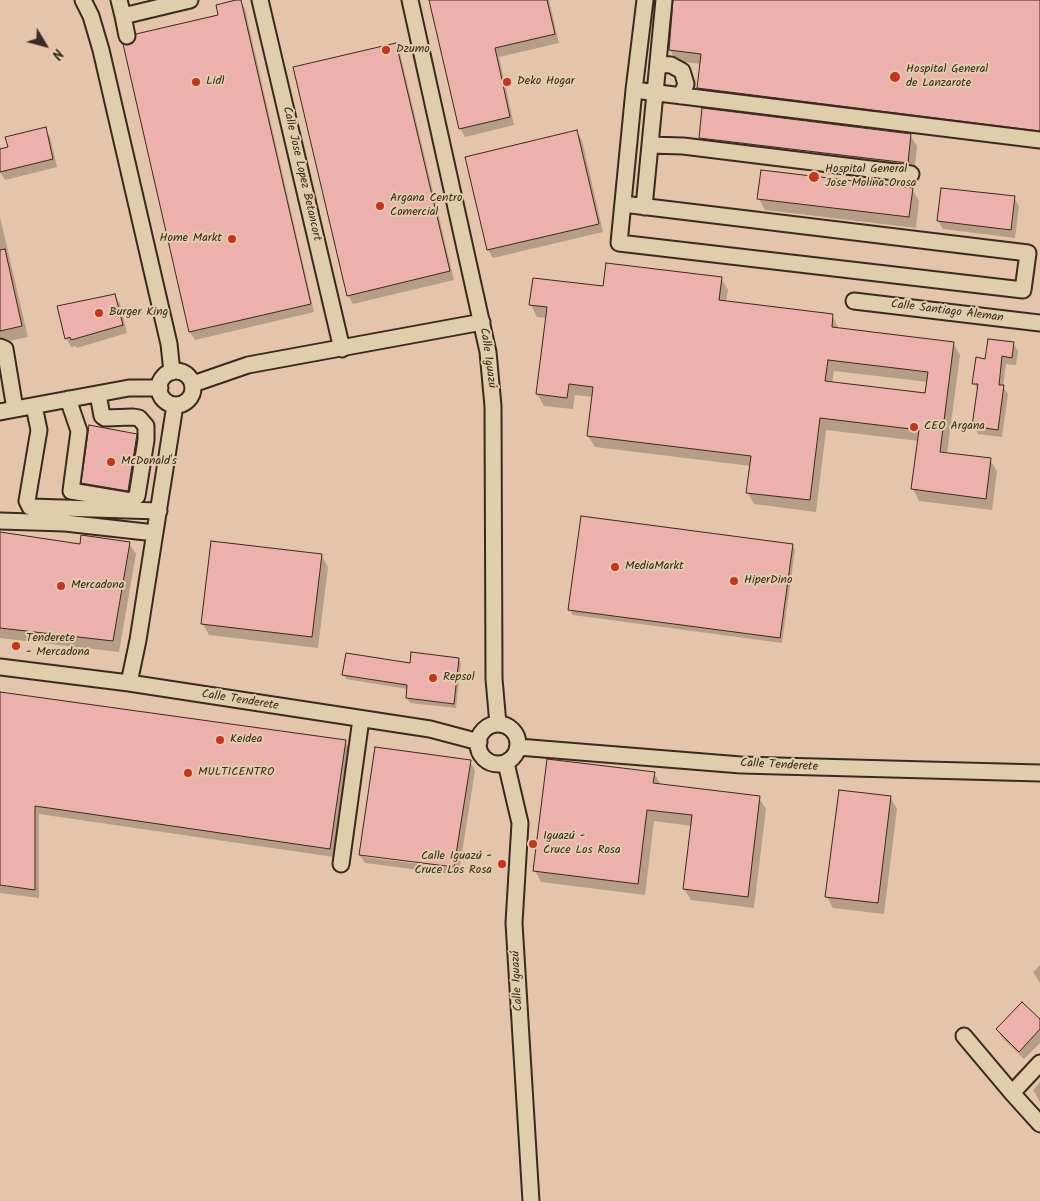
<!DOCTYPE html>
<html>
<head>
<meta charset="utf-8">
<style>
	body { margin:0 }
	#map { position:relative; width:1040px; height:1201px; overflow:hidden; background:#e4c5ab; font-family:Kalam,sans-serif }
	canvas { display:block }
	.north { position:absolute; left:20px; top:20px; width:50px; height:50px; -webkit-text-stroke:4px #e0cdab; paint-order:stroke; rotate:127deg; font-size:14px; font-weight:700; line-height:20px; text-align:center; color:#3b2a1e }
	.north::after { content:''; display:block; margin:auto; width:18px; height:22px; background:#3b2a1e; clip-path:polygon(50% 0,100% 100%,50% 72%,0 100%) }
</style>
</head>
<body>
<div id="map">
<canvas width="1040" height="1201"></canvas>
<div class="north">N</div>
</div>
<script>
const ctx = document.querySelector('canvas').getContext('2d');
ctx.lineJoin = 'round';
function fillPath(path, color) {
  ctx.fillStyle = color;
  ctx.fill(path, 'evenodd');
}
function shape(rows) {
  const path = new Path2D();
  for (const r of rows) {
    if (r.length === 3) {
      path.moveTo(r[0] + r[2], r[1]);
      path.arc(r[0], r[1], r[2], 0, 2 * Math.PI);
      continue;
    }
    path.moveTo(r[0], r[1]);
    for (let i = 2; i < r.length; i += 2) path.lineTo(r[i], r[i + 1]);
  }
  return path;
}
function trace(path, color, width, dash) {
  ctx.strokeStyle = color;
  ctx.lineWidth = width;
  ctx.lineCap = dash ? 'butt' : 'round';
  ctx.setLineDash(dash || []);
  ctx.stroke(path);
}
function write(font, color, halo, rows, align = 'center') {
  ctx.font = font + ' Kalam,sans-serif';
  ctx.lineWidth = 4;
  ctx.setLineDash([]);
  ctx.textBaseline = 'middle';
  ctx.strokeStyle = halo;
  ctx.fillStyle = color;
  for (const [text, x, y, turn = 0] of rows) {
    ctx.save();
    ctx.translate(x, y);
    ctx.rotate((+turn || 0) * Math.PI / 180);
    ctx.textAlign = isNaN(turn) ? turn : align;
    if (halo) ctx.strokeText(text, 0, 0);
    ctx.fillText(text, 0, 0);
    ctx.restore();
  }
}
const shadow = shape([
	[240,0,245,9,314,312,195,340,190,332,134,44,220,16],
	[430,0,549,0,559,43,499,57,514,125,465,137,460,128],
	[674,0,1040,0,1040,141,705,100,698,88,701,64,677,61,670,50],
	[395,44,400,53,454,280,353,304,348,295],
	[703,109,910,135,917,146,914,175,707,150,700,138],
	[45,129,50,137,57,167,5,180,0,172,0,150,9,148],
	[577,132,582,140,603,232,493,258,488,250,467,158],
	[912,189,919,201,916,228,765,210,759,199],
	[1014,198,1019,206,1015,238,943,229,938,221],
	[0,217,28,337,0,343],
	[721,278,728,290,726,302,832,315,839,330,953,343,960,355,947,454,990,460,997,471,992,510,919,501,913,489,919,441,826,430,816,512,754,504,747,492,751,466,595,447,588,436,593,397,575,395,573,409,544,406,537,394,547,318,537,317,531,305,604,288],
	[834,371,928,382,926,394,832,383],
	[115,295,120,304,127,333,77,348,76,346,71,347,66,338],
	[1013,343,1018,351,1016,365,1006,364,1003,387,1008,394,1002,437,978,434,974,426,978,391,974,383,986,360],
	[136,435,143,447,134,502,90,495,83,483],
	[0,533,82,545,129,543,136,554,119,652,0,638],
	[792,545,795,550,782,643,573,615,570,610],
	[322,556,328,567,318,648,209,635,202,623],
	[459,659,461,664,456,708,410,703,407,698,408,689,346,679,344,675],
	[0,693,345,742,350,750,334,857,39,814,39,898,0,893],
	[470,762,475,770,460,866,364,854,364,857,459,869,458,875,365,863,360,855],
	[654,773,661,785,759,798,766,809,754,908,691,900,684,889,692,826,654,821,645,895,541,882,535,871],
	[890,797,897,809,884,914,833,908,827,897],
	[1040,965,1040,983,1033,972],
	[1040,1021,1040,1043,1024,1059,1002,1038,997,1029],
	[1040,1082,1040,1102,1033,1090]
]);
const building = shape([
	[236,0,241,0,311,304,189,332,123,44,133,43,136,34,218,15,216,5,236,0],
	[429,0,547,0,555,34,495,48,510,117,459,129,429,0],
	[673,0,1040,0,1040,131,697,88,701,54,669,50,673,0],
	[396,43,450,271,347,296,293,67,396,43],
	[702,108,911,134,908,163,699,138,702,108],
	[46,127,53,159,0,172,0,149,8,147,5,137,46,127],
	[577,130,599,224,487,250,465,157,577,130],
	[761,170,913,188,909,217,757,199,761,170],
	[941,188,1015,196,1011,230,937,221,941,188],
	[5,249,22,326,0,331,0,250,5,249],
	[606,263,722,277,719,300,833,314,832,327,954,342,940,452,991,458,986,499,911,489,919,430,820,418,810,500,746,493,751,456,587,436,593,387,569,384,567,398,536,394,547,307,529,305,533,278,603,286,606,263],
	[828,360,928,372,925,393,825,381,828,360],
	[115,294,123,325,71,340,70,337,65,339,57,306,115,294],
	[988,339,1014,342,1012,358,1002,356,999,385,1004,385,998,430,972,426,978,384,972,384,976,357,985,359,988,339],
	[89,425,137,434,128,491,81,483,89,425],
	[581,516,793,544,780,638,568,610,581,516],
	[0,532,80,544,81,535,130,542,113,641,0,628,0,532],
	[211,541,322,554,312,637,201,624,211,541],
	[411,652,459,658,454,704,406,698,407,685,342,675,346,653,410,663,411,652],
	[0,692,346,740,330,849,35,806,35,890,0,885,0,692],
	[375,747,471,760,454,867,359,855,375,747],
	[547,759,655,772,653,783,760,796,748,897,683,889,692,815,647,810,638,884,533,871,547,759],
	[839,790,891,796,878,903,825,897,839,790],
	[1022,1002,1040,1019,1040,1029,1019,1052,996,1029,1022,1002]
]);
const minor = shape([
	[83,0,91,16,101,50,169,344,172,372],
	[119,0,123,16],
	[260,0,342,349],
	[410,0,488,352,493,406,494,679,498,724],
	[127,36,123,16,190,0],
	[658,64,671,65,682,71,686,84,681,96],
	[634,90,1040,140],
	[650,145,683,146,911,174],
	[623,204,1028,253,1023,290,619,243,634,90,645,0],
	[644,207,664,0],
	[854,301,1040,323],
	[0,347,5,349,15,409],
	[176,388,17],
	[193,384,248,365,482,322],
	[68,399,79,431,71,491,131,501,137,496,146,440,146,426,139,418,133,417,105,418,102,416,98,394],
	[34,406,39,430,27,501,30,507,159,511],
	[0,412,129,388,160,388],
	[0,521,65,523,155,533],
	[0,667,129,683,430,729,479,742],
	[129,683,138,640,175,405],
	[498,744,20],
	[518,747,741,765,1040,773],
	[506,763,520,823,514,923,531,1201],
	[341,864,361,719],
	[964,1036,1012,1093],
	[1040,1063,1012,1093,1040,1124]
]);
const markers = [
	[386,50,5,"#c8321e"],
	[895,77,6,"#c8321e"],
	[196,82,5,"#c8321e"],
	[507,82,5,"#c8321e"],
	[814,177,6,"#c8321e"],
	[380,206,5,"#c8321e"],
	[232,239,5,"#c8321e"],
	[99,313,5,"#c8321e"],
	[914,427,5,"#c8321e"],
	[111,462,5,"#c8321e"],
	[615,567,5,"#c8321e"],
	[734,581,5,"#c8321e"],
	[61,586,5,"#c8321e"],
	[16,646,5,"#c8321e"],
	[433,678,5,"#c8321e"],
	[220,740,5,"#c8321e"],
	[188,773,5,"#c8321e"],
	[533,844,5,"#c8321e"],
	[502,864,5,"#c8321e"]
];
const poiNames = [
	["Dzumo",396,50],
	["Hospital General",906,70],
	["de Lanzarote",906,84],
	["Lidl",206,82],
	["Deko Hogar",517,82],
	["Hospital General",825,170],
	["Jose Molina Orosa",825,184],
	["Argana Centro",390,199],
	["Comercial",390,213],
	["Home Markt",222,239,"right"],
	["Burger King",109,313],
	["CEO Argana",924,427],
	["McDonald's",121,462],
	["MediaMarkt",625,567],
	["HiperDino",744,581],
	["Mercadona",71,586],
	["Tenderete",26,639],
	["- Mercadona",26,653],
	["Repsol",443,678],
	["Keidea",230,740],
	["MULTICENTRO",198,773],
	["Iguazú -",543,837],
	["Cruce Los Rosa",543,851],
	["Calle Iguazú -",492,857,"right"],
	["Cruce Los Rosa",492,871,"right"]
];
const streetNames = [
	["Calle Jose Lopez Betancort",301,174,77],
	["Calle Santiago Aleman",947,312,7],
	["Calle Iguazú",487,358,82],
	["Calle Tenderete",240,701,9],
	["Calle Tenderete",779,766,3],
	["Calle Iguazú",518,981,-93]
];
fillPath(shadow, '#0003');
fillPath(building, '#ecb1ac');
trace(building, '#3b2a1e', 1);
trace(minor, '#3b2a1e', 19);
trace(minor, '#e0cdab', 15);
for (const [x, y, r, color] of markers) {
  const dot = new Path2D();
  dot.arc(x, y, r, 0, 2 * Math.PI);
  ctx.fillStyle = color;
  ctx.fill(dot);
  trace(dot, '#e0cdab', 2);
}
write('12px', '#3b2a1e', '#e0cdab', poiNames, 'left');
write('12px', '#3b2a1e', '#e0cdab', streetNames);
</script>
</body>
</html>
